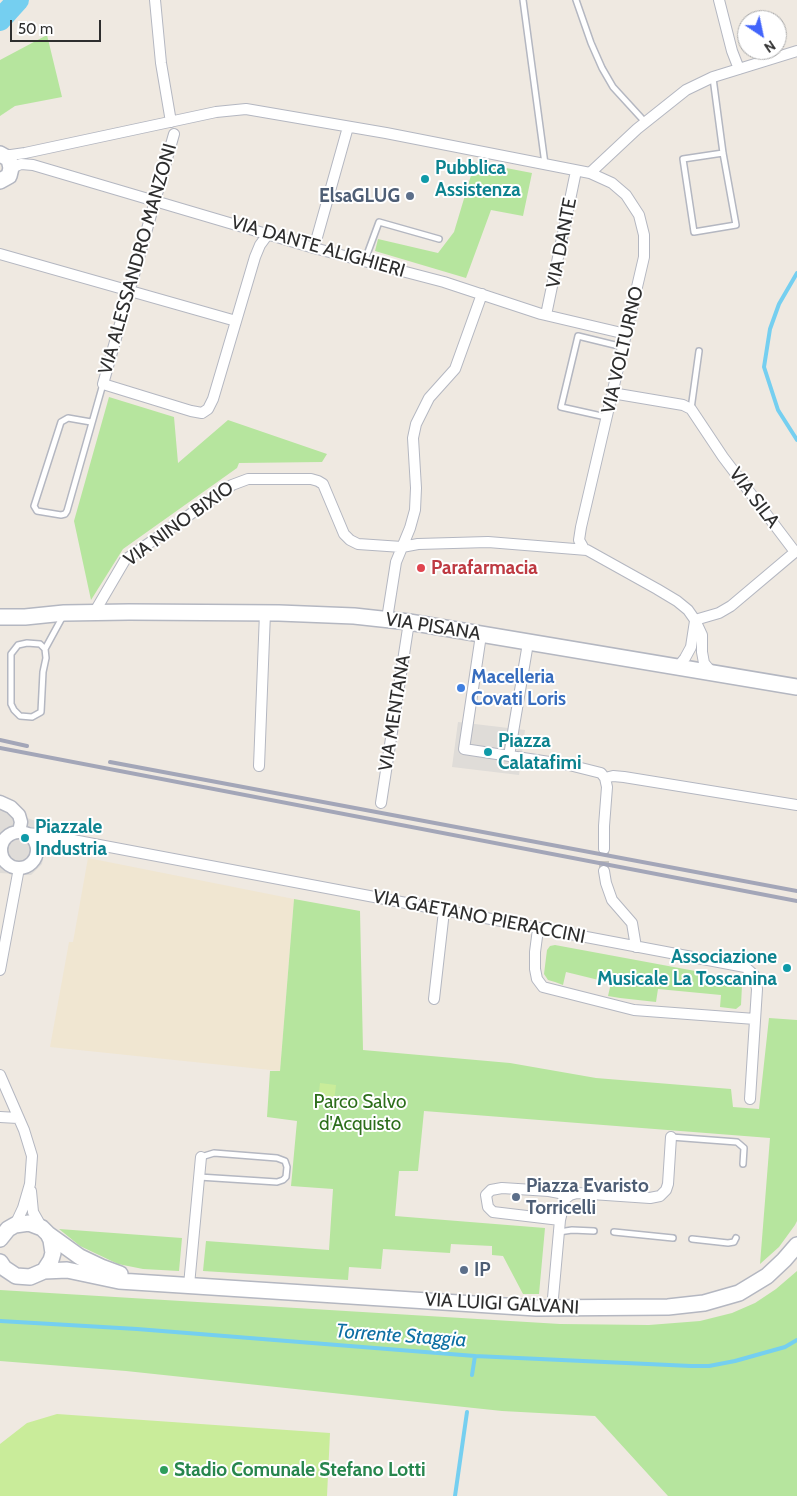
<!DOCTYPE html>
<html>
<head>
<meta charset="utf-8">
<style>
	body { margin:0 }
	#map { position:relative; width:797px; height:1496px; overflow:hidden; background:#efe9e1; font-family:Cabin,sans-serif }
	canvas { display:block }
	.north { position:absolute; left:737px; top:10px; width:50px; height:50px; box-sizing:border-box; background:#fff; border:1px solid #ababab; border-radius:50%; rotate:146deg; font-size:14px; font-weight:700; line-height:20px; text-align:center; color:#2e2e2e }
	.north::after { content:''; display:block; margin:auto; width:18px; height:22px; background:#4264fb; clip-path:polygon(50% 0,100% 100%,50% 72%,0 100%) }
	.scale { position:absolute; left:10px; top:20px; width:91px; height:22px; box-sizing:border-box; border:2px solid #2e2e2e; border-top:0; padding-left:6px; font-size:15px; line-height:18px; white-space:nowrap; color:#2e2e2e; -webkit-text-stroke:4px #fff; paint-order:stroke }
</style>
</head>
<body>
<div id="map">
<canvas width="797" height="1496"></canvas>
<div class="north">N</div>
<div class="scale">50 m</div>
</div>
<script>
const ctx = document.querySelector('canvas').getContext('2d');
ctx.lineJoin = 'round';
function fillPath(path, color) {
  ctx.fillStyle = color;
  ctx.fill(path, 'evenodd');
}
function shape(rows) {
  const path = new Path2D();
  for (const r of rows) {
    if (r.length === 3) {
      path.moveTo(r[0] + r[2], r[1]);
      path.arc(r[0], r[1], r[2], 0, 2 * Math.PI);
      continue;
    }
    path.moveTo(r[0], r[1]);
    for (let i = 2; i < r.length; i += 2) path.lineTo(r[i], r[i + 1]);
  }
  return path;
}
function trace(path, color, width, dash) {
  ctx.strokeStyle = color;
  ctx.lineWidth = width;
  ctx.lineCap = dash ? 'butt' : 'round';
  ctx.setLineDash(dash || []);
  ctx.stroke(path);
}
function write(font, color, halo, rows, align = 'center') {
  ctx.font = font + ' Cabin,sans-serif';
  ctx.lineWidth = 4;
  ctx.setLineDash([]);
  ctx.textBaseline = 'middle';
  ctx.strokeStyle = halo;
  ctx.fillStyle = color;
  for (const [text, x, y, turn = 0] of rows) {
    ctx.save();
    ctx.translate(x, y);
    ctx.rotate((+turn || 0) * Math.PI / 180);
    ctx.textAlign = isNaN(turn) ? turn : align;
    if (halo) ctx.strokeText(text, 0, 0);
    ctx.fillText(text, 0, 0);
    ctx.restore();
  }
}
const education = shape([
	[88,858,294,899,280,1071,50,1047,69,942,73,942]
]);
const green = shape([
	[47,35,62,97,15,106,0,116,0,60],
	[475,162,532,173,523,216,491,210,466,278,375,251,378,239,438,253,454,232],
	[109,397,174,417,178,463,228,420,327,454,322,462,239,463,237,468,123,549,91,600,74,521],
	[294,899,360,911,363,1050,510,1063,596,1078,731,1089,733,1107,759,1109,769,1018,797,1020,797,1221,795,1225,779,1247,760,1264,770,1138,424,1111,418,1171,399,1171,395,1216,545,1228,539,1294,523,1294,503,1256,492,1255,492,1246,451,1244,450,1253,383,1249,381,1269,349,1267,348,1280,203,1271,206,1241,329,1250,333,1189,291,1186,297,1121,267,1117,270,1071,280,1071],
	[555,945,733,978,737,980,742,985,741,1005,736,1009,720,1007,721,995,658,989,656,1002,620,998,608,996,611,983,566,972,563,985,555,982,548,980,544,974,547,950,550,946],
	[59,1229,182,1238,179,1271,143,1269,118,1264,80,1246],
	[797,1271,797,1496,668,1496,595,1416,502,1411,126,1371,0,1361,0,1290,560,1324,649,1325,700,1321,732,1313,755,1303,776,1289]
]);
const pitch = shape([
	[320,1083,336,1085,334,1102,318,1100],
	[57,1414,330,1433,327,1496,0,1496,0,1444,27,1423]
]);
const plaza = shape([
	[458,722,525,730,519,775,452,767],
	[0,809,51,826,49,851,44,853,42,864,31,875,0,873]
]);
const stream = shape([
	[797,273,779,304,770,329,764,367,778,410,797,440],
	[0,1321,137,1329,475,1356,691,1366,709,1366,735,1361,785,1347,797,1340],
	[472,1375,475,1356],
	[455,1496,467,1412]
]);
const river = shape([
	[0,20,18,0]
]);
const minorTunnel = shape([
	[604,871,604,849]
]);
const service = shape([
	[523,0,545,164],
	[576,0,591,43,602,68,613,87,645,122],
	[713,78,723,153,736,225,694,232,683,159,723,153],
	[365,260,379,222,439,239],
	[691,409,699,351],
	[606,417,561,407,578,336,623,347],
	[91,422,68,418,61,422,34,506,37,511,61,515,65,514,67,511,103,384],
	[45,649,40,644,27,643,18,645,11,654,11,704,14,710,20,716,32,717,41,712,43,672,46,658,45,649,63,616],
	[671,1137,737,1142,744,1148,743,1164],
	[199,1177,277,1182,283,1180,286,1177,287,1167,285,1161,277,1158,214,1153,201,1157],
	[559,1232,572,1230,594,1231],
	[614,1232,673,1238],
	[692,1239,728,1243,734,1242,736,1238]
]);
const minor = shape([
	[155,0,161,63,171,122],
	[719,0,732,51,739,69],
	[174,134,103,384,191,411,202,413,208,409,213,399,255,257,260,245,268,234],
	[2,155,11,155,25,153,216,112,246,109,386,133,590,173,612,183,626,195,639,215,644,235,644,257,581,527,579,540,584,549],
	[11,168,21,164,33,165,314,248,444,282,541,314,626,334],
	[590,173,637,129,686,90,713,77,797,51],
	[314,248,348,127],
	[0,254,236,321],
	[546,315,576,171],
	[612,393,683,405,691,409,723,457,795,552,731,606,719,613,695,620],
	[94,613,125,560,232,485,248,479,311,479,318,481,323,484,344,534,350,540,358,544,402,547,418,544,488,542,587,550,657,589,677,601,688,610,695,620,702,635,702,652,704,663,713,674],
	[387,619,396,562,410,528,415,510,416,488,413,438,416,424,429,398,455,369,482,294],
	[481,635,464,749,569,765,601,773,605,778,607,787,604,826,604,849],
	[677,668,685,658,691,647,695,621],
	[509,756,528,643],
	[259,766,265,613],
	[605,778,613,776,624,777,797,805],
	[381,803,409,622],
	[24,833,55,835,78,841,745,967,754,975,757,989,750,1099],
	[35,843,64,841],
	[0,851,1,852],
	[604,871,606,883,612,900,632,923,636,947],
	[538,929,535,952,535,969,537,979,543,987,634,1010,755,1019],
	[0,970,19,868],
	[434,999,444,911],
	[0,1075,24,1130,32,1156,30,1184,23,1208,15,1225],
	[0,1117,18,1118],
	[31,1191,33,1212,42,1228],
	[560,1220,493,1212,488,1207,486,1195,491,1190,502,1188,549,1191,570,1195],
	[189,1285,201,1157],
	[552,1309,560,1220,565,1199,570,1195,577,1193,650,1198,660,1196,666,1190,668,1184,671,1137]
]);
const tertiary = shape([
	[0,802,11,807,19,815,21,822,19,832],
	[19,850,18]
]);
const secondary = shape([
	[0,154,9,159,11,168,9,176,0,181],
	[0,617,25,617,64,613,129,612,279,613,354,616,409,622,797,687],
	[48,1234,80,1257,101,1267,120,1274],
	[0,1239,8,1229,15,1225,29,1223,42,1228,48,1234,51,1240,53,1253,51,1260,44,1271,30,1277,16,1276,4,1268,0,1262],
	[44,1271,67,1270,119,1281,536,1308,668,1307,704,1303,739,1293,767,1276,784,1260,797,1245]
]);
const rail = shape([
	[0,740,27,746],
	[0,748,797,901],
	[110,762,797,891]
]);
const markers = [
	[425,179,5,"#0f9aa8"],
	[410,196,5,"#5c6f8a"],
	[421,568,5,"#e0444e"],
	[461,688,5,"#3f7fe0"],
	[488,752,5,"#0f9aa8"],
	[25,838,5,"#0f9aa8"],
	[787,968,5,"#0f9aa8"],
	[516,1197,5,"#5c6f8a"],
	[464,1270,5,"#5c6f8a"],
	[164,1470,5,"#2e9e5b"]
];
const cultureNames = [
	["Pubblica",435,168],
	["Assistenza",435,190],
	["Piazza",498,741],
	["Calatafimi",498,763],
	["Piazzale",35,827],
	["Industria",35,849],
	["Associazione",777,957,"right"],
	["Musicale La Toscanina",777,979,"right"]
];
const serviceNames = [
	["ElsaGLUG",400,196,"right"],
	["Piazza Evaristo",526,1186],
	["Torricelli",526,1208],
	["IP",474,1270]
];
const streetNames = [
	["VIA DANTE",562,243,-79],
	["VIA DANTE ALIGHIERI",318,247,16],
	["VIA ALESSANDRO MANZONI",138,259,-74],
	["VIA VOLTURNO",623,350,-77],
	["VIA SILA",754,498,53],
	["VIA NINO BIXIO",179,524,-36],
	["VIA PISANA",433,627,9],
	["VIA MENTANA",395,713,-81],
	["VIA GAETANO PIERACCINI",479,917,11],
	["VIA LUIGI GALVANI",502,1304,3]
];
const healthNames = [
	["Parafarmacia",431,568]
];
const shopNames = [
	["Macelleria",471,677],
	["Covati Loris",471,699]
];
const parkNames = [
	["Parco Salvo",360,1102],
	["d'Acquisto",360,1124]
];
const leisureNames = [
	["Stadio Comunale Stefano Lotti",174,1470]
];
const waterNames = [
	["Torrente Staggia",401,1336,4]
];
fillPath(education, '#f0e6d1');
fillPath(green, '#b6e59e');
fillPath(pitch, '#c9ec9a');
fillPath(plaza, '#dfdcd8');
trace(stream, '#75cff0', 4);
trace(river, '#75cff0', 22);
trace(minorTunnel, '#c8c4bd', 10, [10, 5]);
trace(service, '#b4b7c1', 8);
trace(minor, '#b4b7c1', 12);
trace(tertiary, '#b4b7c1', 15);
trace(secondary, '#b4b7c1', 18);
trace(service, '#fff', 5);
trace(minor, '#fff', 10);
trace(tertiary, '#fff', 12);
trace(secondary, '#fff', 15);
trace(rail, '#a3a6b8', 4);
for (const [x, y, r, color] of markers) {
  const dot = new Path2D();
  dot.arc(x, y, r, 0, 2 * Math.PI);
  ctx.fillStyle = color;
  ctx.fill(dot);
  trace(dot, '#fff', 2);
}
write('bold 19px', '#0d838f', '#fff', cultureNames, 'left');
write('bold 19px', '#4e5e75', '#fff', serviceNames, 'left');
write('19px', '#2e2e2e', '#fff', streetNames);
write('bold 19px', '#be3a42', '#fff', healthNames, 'left');
write('bold 19px', '#366cbe', '#fff', shopNames, 'left');
write('19px', '#2c6e1b', '#fff', parkNames);
write('bold 19px', '#27864d', '#fff', leisureNames, 'left');
write('italic 20px', '#0d6fa3', '#fff', waterNames);
</script>
</body>
</html>
